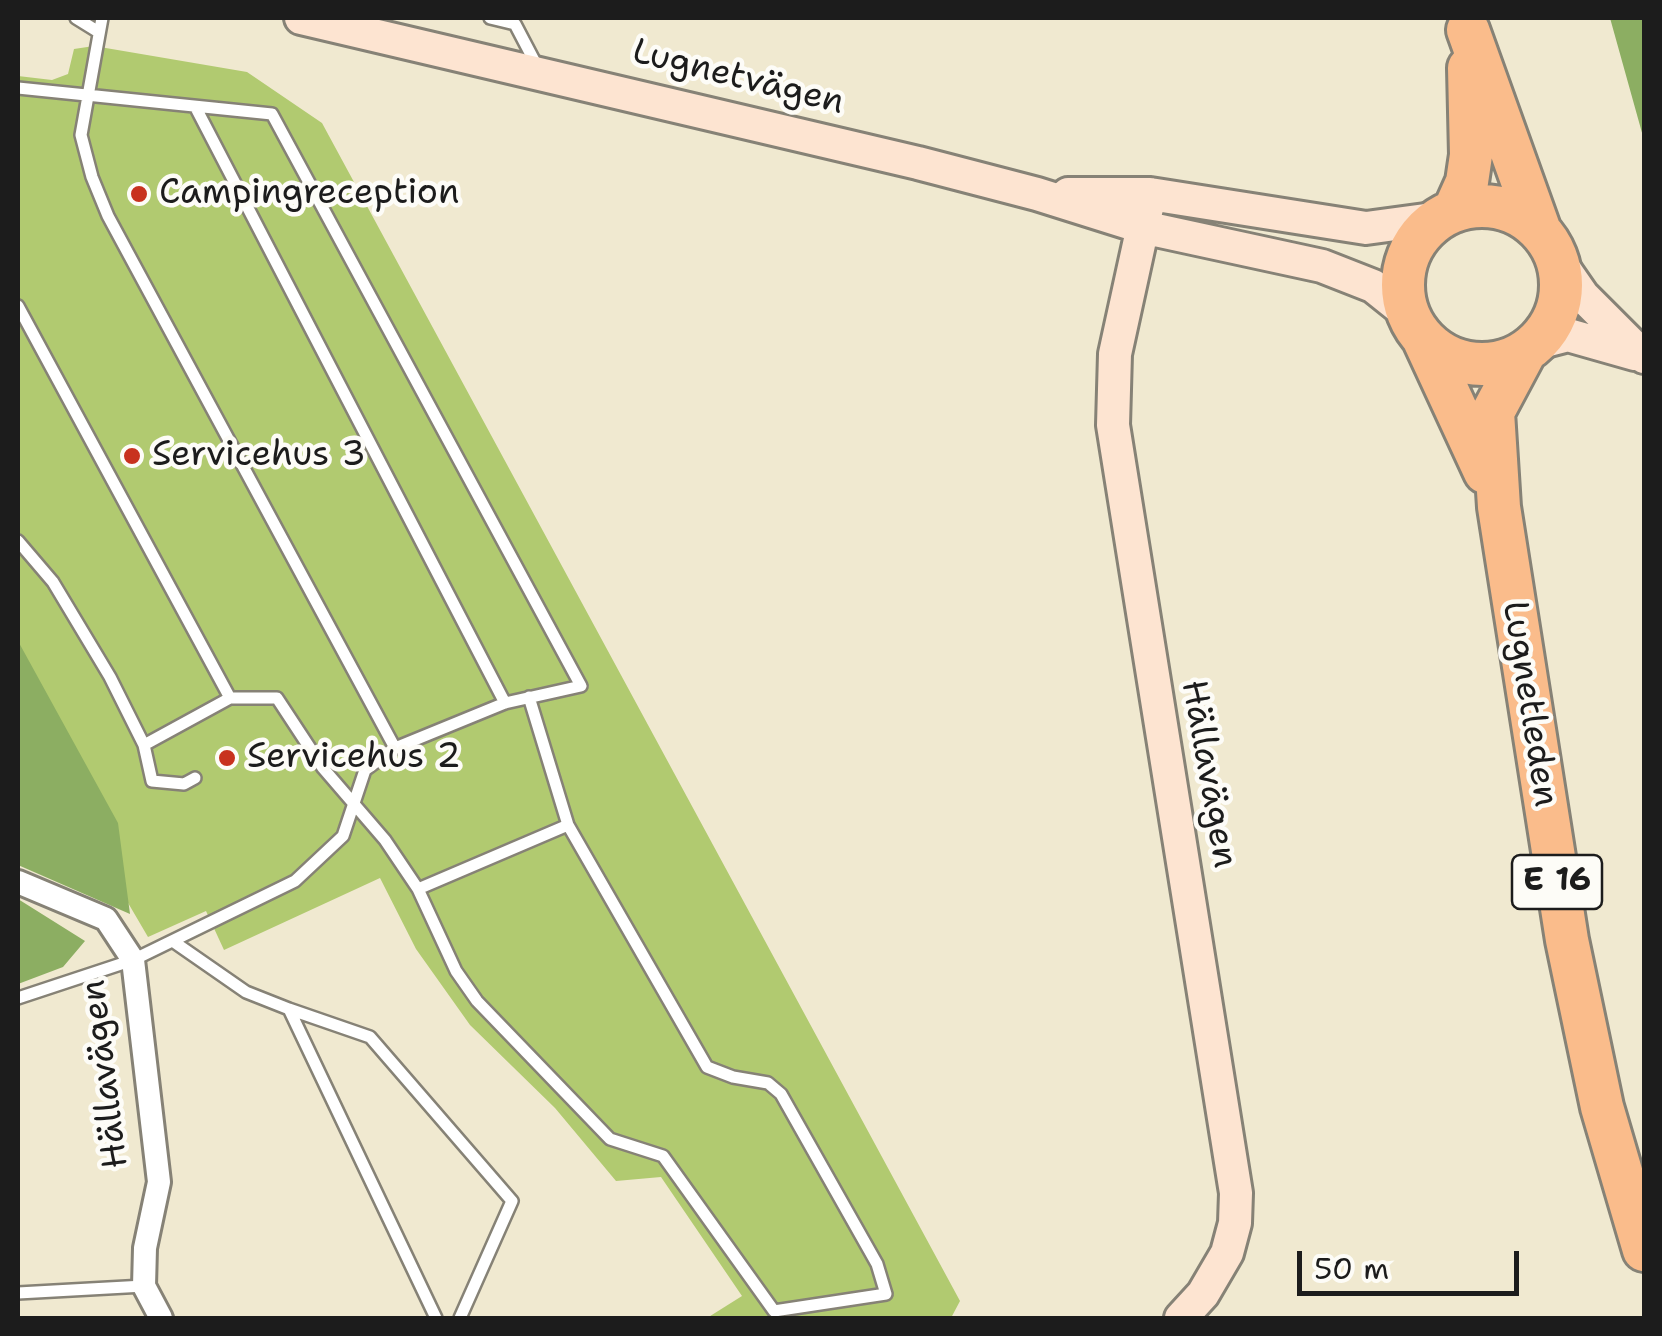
<!DOCTYPE html>
<html>
<head>
<meta charset="utf-8">
<style>
	body { margin:0 }
	#map { position:relative; width:1662px; height:1336px; overflow:hidden; background:#f0e9d0; font-family:"Shantell Sans",sans-serif }
	canvas { display:block }
	.frame { position:absolute; inset:0; border:20px solid #1c1c1c; pointer-events:none }
	.scale { position:absolute; left:1297px; top:1251px; width:222px; height:45px; box-sizing:border-box; border:5px solid #1c1c1c; border-top:0; padding-left:12px; font-size:30px; line-height:35px; white-space:nowrap; color:#1c1c1c; -webkit-text-stroke:8px #fdfcf7; paint-order:stroke }
</style>
</head>
<body>
<div id="map">
<canvas width="1662" height="1336"></canvas>
<div class="frame"></div>
<div class="scale">50 m</div>
</div>
<script>
const ctx = document.querySelector('canvas').getContext('2d');
ctx.lineJoin = 'round';
function fillPath(path, color) {
  ctx.fillStyle = color;
  ctx.fill(path, 'evenodd');
}
function shape(rows) {
  const path = new Path2D();
  for (const r of rows) {
    if (r.length === 3) {
      path.moveTo(r[0] + r[2], r[1]);
      path.arc(r[0], r[1], r[2], 0, 2 * Math.PI);
      continue;
    }
    path.moveTo(r[0], r[1]);
    for (let i = 2; i < r.length; i += 2) path.lineTo(r[i], r[i + 1]);
  }
  return path;
}
function trace(path, color, width, dash) {
  ctx.strokeStyle = color;
  ctx.lineWidth = width;
  ctx.lineCap = dash ? 'butt' : 'round';
  ctx.setLineDash(dash || []);
  ctx.stroke(path);
}
function write(font, color, halo, rows, align = 'center') {
  ctx.font = font + ' "Shantell Sans",sans-serif';
  ctx.lineWidth = 9;
  ctx.setLineDash([]);
  ctx.textBaseline = 'middle';
  ctx.strokeStyle = halo;
  ctx.fillStyle = color;
  for (const [text, x, y, turn = 0] of rows) {
    ctx.save();
    ctx.translate(x, y);
    ctx.rotate((+turn || 0) * Math.PI / 180);
    ctx.textAlign = isNaN(turn) ? turn : align;
    if (halo) ctx.strokeText(text, 0, 0);
    ctx.fillText(text, 0, 0);
    ctx.restore();
  }
}
const green = shape([
	[94,46,247,72,322,123,960,1301,951,1318,707,1318,742,1296,661,1177,616,1181,555,1108,470,1025,416,949,380,878,224,950,206,911,148,937,18,715,18,76,52,80,68,74,74,49]
]);
const forest = shape([
	[1610,18,1644,18,1644,140],
	[18,641,118,823,130,914,18,865],
	[18,899,85,941,63,967,18,984]
]);
const lane = shape([
	[76,18,97,31],
	[102,18,81,135,92,177,108,216,395,748],
	[490,18,515,24,538,68],
	[18,88,272,114,581,686,505,703,395,748,365,770,343,836,295,881,133,960,18,998],
	[196,108,505,703],
	[18,306,230,698],
	[18,541,53,582,110,677,144,745,152,781,184,784,195,778],
	[144,745,230,698,277,698,323,768,385,840,418,889,456,971,477,1001,610,1139,663,1156,774,1311,886,1294,877,1264,781,1094,768,1083,733,1077,707,1067,568,825,529,697],
	[418,889,568,825],
	[174,942,246,992,289,1009,436,1318],
	[289,1009,370,1037,512,1201,460,1318],
	[18,1293,144,1286]
]);
const street = shape([
	[18,882,106,919,133,960,159,1182,145,1248,144,1286,161,1318]
]);
const secondary = shape([
	[301,18,918,163,1037,194,1142,227,1322,266,1373,286,1408,314],
	[1068,194,1150,194,1366,228,1440,218],
	[1150,194,1115,354,1113,425,1236,1193,1235,1223,1227,1253,1203,1294,1181,1318],
	[1556,257,1583,296,1644,357],
	[1537,343,1568,335,1635,354]
]);
const highway = shape([
	[1468,30,1540,231],
	[1482,285,79],
	[1454,211,1467,182,1471,155,1469,68],
	[1424,340,1485,472],
	[1525,352,1493,412,1499,507,1567,940,1602,1107,1644,1250]
]);
const markers = [
	[139,194,10,"#c8321e"],
	[132,456,10,"#c8321e"],
	[227,758,10,"#c8321e"]
];
const shields = [
	[1557,882,90]
];
const shieldNames = [
	["E 16",1557,882]
];
const streetNames = [
	["Lugnetvägen",738,78,14],
	["Lugnetleden",1529,704,81],
	["Hällavägen",1208,774,80],
	["Hällavägen",106,1074,-97]
];
const poiNames = [
	["Campingreception",159,194],
	["Servicehus 3",152,456],
	["Servicehus 2",247,758]
];
fillPath(green, '#b1ca70');
fillPath(forest, '#8cae62');
trace(lane, '#868276', 16);
trace(street, '#868276', 28);
trace(secondary, '#868276', 38);
trace(highway, '#868276', 48);
trace(lane, '#fff', 11);
trace(street, '#fff', 22);
trace(secondary, '#fde4d1', 32);
trace(highway, '#fabc8b', 42);
for (const [x, y, r, color] of markers) {
  const dot = new Path2D();
  dot.arc(x, y, r, 0, 2 * Math.PI);
  ctx.fillStyle = color;
  ctx.fill(dot);
  trace(dot, '#fdfcf7', 4);
}
for (const [x, y, w] of shields) {
  const box = new Path2D();
  box.roundRect(x - w / 2, y - 27, w, 54, 8);
  ctx.fillStyle = '#fdfcf7';
  ctx.fill(box);
  trace(box, '#1c1c1c', 2.5);
}
write('bold 32px', '#1c1c1c', null, shieldNames);
write('35px', '#1c1c1c', '#fdfcf7', streetNames);
write('35px', '#1c1c1c', '#fdfcf7', poiNames, 'left');
</script>
</body>
</html>
